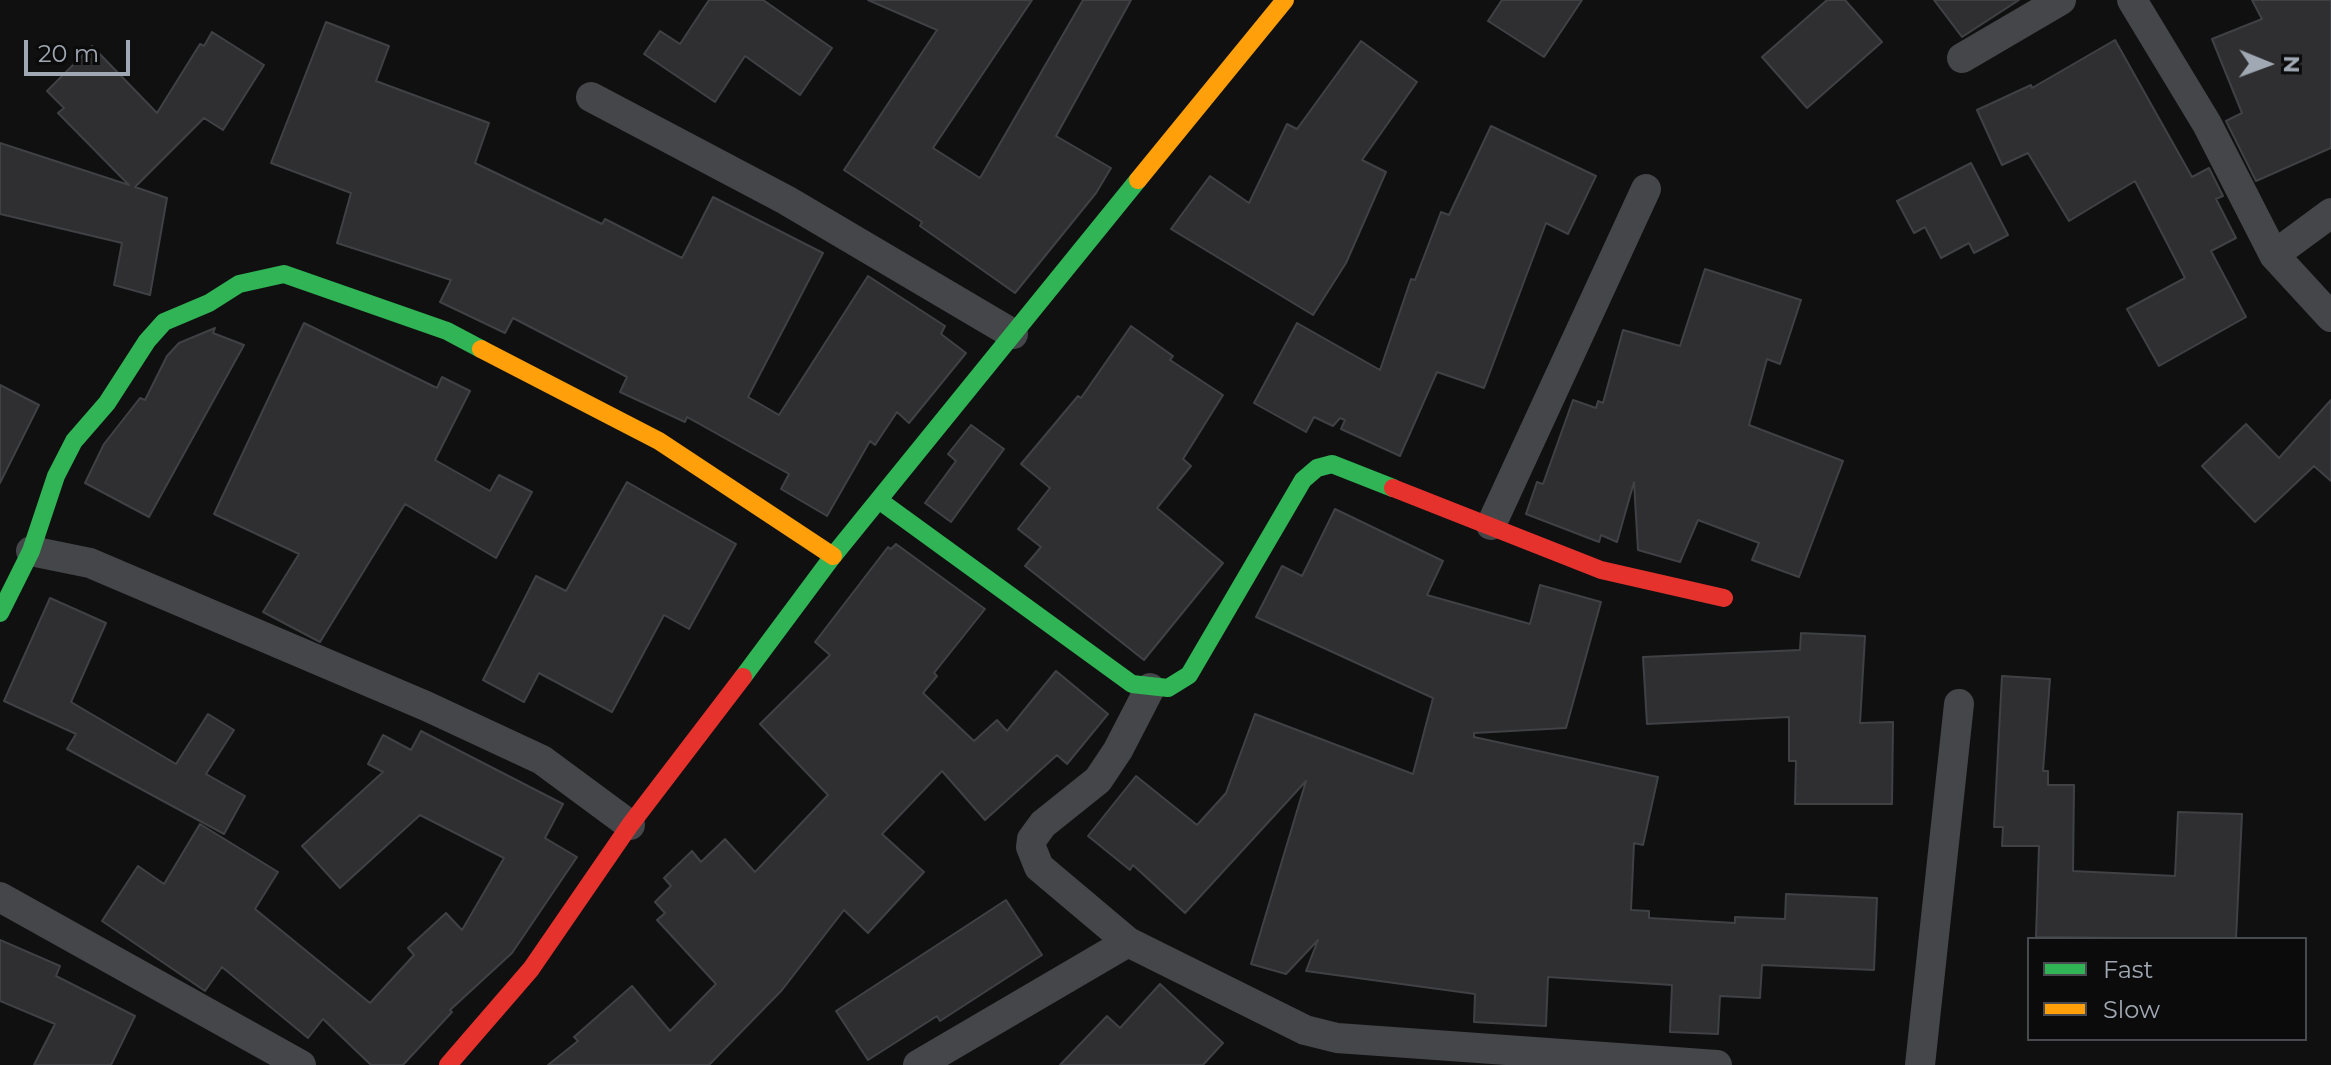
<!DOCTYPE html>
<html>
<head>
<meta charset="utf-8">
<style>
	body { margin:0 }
	#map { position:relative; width:2331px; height:1065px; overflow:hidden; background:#101011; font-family:Montserrat,sans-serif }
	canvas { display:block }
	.legend { position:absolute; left:2027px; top:937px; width:280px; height:104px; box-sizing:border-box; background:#0b0b0c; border:2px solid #474a4f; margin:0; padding:10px 14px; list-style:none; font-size:24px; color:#a0a8b3 }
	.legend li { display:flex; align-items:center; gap:16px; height:40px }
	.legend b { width:40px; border:2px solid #474a4f }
	.north { position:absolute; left:2227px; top:24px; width:80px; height:80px; -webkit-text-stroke:6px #0b0b0c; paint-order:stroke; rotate:91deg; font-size:22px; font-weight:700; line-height:32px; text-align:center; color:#a0a8b3 }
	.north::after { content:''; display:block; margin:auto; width:28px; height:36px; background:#a0a8b3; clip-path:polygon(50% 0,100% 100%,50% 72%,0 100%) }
	.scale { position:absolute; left:24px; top:40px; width:106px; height:36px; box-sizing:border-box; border:4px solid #a0a8b3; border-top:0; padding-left:10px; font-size:24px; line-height:28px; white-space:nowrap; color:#a0a8b3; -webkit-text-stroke:6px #0b0b0c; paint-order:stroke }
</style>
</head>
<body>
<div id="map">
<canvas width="2331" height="1065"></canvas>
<ul class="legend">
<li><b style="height:10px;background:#30b455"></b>Fast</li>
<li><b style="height:10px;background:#ff9f0a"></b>Slow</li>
</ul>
<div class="north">N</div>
<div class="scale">20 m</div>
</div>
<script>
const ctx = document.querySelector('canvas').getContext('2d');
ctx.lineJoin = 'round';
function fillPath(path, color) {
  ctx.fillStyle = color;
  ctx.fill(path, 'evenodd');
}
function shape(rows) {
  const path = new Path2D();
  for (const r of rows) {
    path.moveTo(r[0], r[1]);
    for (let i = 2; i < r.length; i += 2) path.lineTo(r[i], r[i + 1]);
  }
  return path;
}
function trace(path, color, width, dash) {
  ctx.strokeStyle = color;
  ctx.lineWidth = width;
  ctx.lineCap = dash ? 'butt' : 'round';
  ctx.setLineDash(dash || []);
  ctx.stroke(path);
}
const building = shape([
	[709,0,763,0,832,48,800,95,745,56,715,102,644,54,660,31,680,44,709,0],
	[868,0,1032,0,933,148,980,178,1083,0,1131,0,1056,136,1111,168,1096,193,1015,293,920,226,922,222,844,170,937,30,868,0],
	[1502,0,1582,0,1544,57,1488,21,1502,0],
	[1827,0,1845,0,1882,42,1807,108,1762,57,1827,0],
	[1934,0,2019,0,1962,37,1934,0],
	[2252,0,2331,0,2331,148,2256,181,2226,121,2242,113,2212,39,2262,19,2252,0],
	[326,22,389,46,376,81,489,123,475,163,602,224,605,219,682,258,713,197,823,253,748,397,779,415,868,276,945,326,941,334,966,353,909,423,897,412,875,445,870,441,827,516,781,489,789,474,687,417,685,422,620,392,627,377,513,318,505,333,440,302,451,280,337,243,351,193,271,163,326,22],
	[212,32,264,65,223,130,204,118,135,187,167,198,150,295,114,285,122,243,0,214,0,143,129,185,58,113,64,108,47,91,92,46,157,113,200,44,204,46,212,32],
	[2115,40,2192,177,2209,168,2223,196,2216,199,2236,238,2211,251,2246,317,2159,366,2127,309,2185,278,2135,181,2069,221,2028,153,2002,165,1977,110,2031,85,2032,88,2115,40],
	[1361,41,1417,82,1362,160,1386,172,1346,263,1313,315,1171,229,1210,176,1249,203,1287,124,1297,129,1361,41],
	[1491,126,1596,176,1568,234,1546,223,1484,388,1437,372,1400,456,1341,429,1345,420,1340,418,1333,426,1314,417,1306,432,1254,403,1297,323,1380,370,1411,279,1415,280,1441,212,1449,215,1491,126],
	[1971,163,2008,235,1974,253,1969,243,1941,258,1925,227,1914,233,1897,201,1971,163],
	[1705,269,1801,300,1780,364,1767,359,1749,425,1843,461,1799,577,1752,560,1759,543,1698,520,1680,562,1638,550,1634,482,1617,542,1601,535,1599,542,1526,514,1537,482,1543,484,1573,400,1596,408,1598,401,1603,403,1623,330,1680,346,1705,269],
	[304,323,437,388,442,377,470,391,435,460,490,491,499,475,532,492,496,558,405,504,320,642,263,612,299,554,214,514,304,323],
	[1131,326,1173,356,1170,360,1223,395,1183,459,1191,466,1157,508,1223,563,1144,660,1025,566,1041,547,1018,529,1050,488,1021,464,1078,396,1081,398,1131,326],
	[215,328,213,333,244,345,149,517,85,483,104,444,140,398,145,400,167,356,179,343,215,328],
	[0,385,39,405,0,483,0,385],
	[2331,400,2331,481,2314,466,2255,522,2202,466,2246,424,2279,458,2331,400],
	[971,425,1004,449,951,522,925,503,956,461,948,454,971,425],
	[627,482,736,544,689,629,664,615,612,712,539,673,524,702,483,680,536,576,566,591,627,482],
	[1335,509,1443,561,1427,595,1530,624,1540,585,1601,602,1566,728,1474,733,1474,737,1658,777,1643,845,1634,843,1631,910,1649,911,1649,918,1735,923,1735,917,1785,919,1786,894,1877,898,1874,970,1762,965,1760,998,1720,996,1718,1034,1670,1032,1672,985,1548,977,1546,1026,1474,1022,1475,994,1306,971,1318,940,1286,974,1251,964,1306,781,1185,913,1133,865,1130,870,1088,836,1136,776,1197,825,1226,793,1255,714,1413,774,1433,698,1256,617,1282,566,1302,576,1335,509],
	[896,544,985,609,934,673,937,676,923,693,974,741,997,720,1007,731,1056,671,1108,714,1067,764,1057,755,985,820,942,771,882,834,924,872,868,933,844,910,782,990,709,1065,548,1065,578,1041,574,1037,632,986,670,1031,716,984,657,920,665,913,655,902,671,886,664,878,692,851,701,862,725,839,755,872,828,795,760,724,830,655,815,642,888,547,891,549,896,544],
	[50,598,106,623,71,702,176,764,208,714,234,730,206,774,245,796,224,834,67,749,76,734,4,701,50,598],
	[1801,633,1865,636,1860,723,1893,722,1892,804,1795,804,1796,761,1789,761,1789,717,1647,724,1643,657,1800,650,1801,633],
	[2002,676,2050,679,2043,771,2048,771,2048,785,2074,785,2073,871,2175,876,2178,812,2242,814,2236,939,2036,937,2039,846,2002,846,2003,827,1994,827,2002,676],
	[421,731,563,804,545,838,577,857,512,953,450,1010,452,1012,403,1065,371,1065,323,1019,308,1038,222,967,205,991,102,921,138,866,164,884,200,824,278,872,255,909,370,1003,414,955,408,948,446,913,462,930,504,858,420,815,340,888,302,846,383,772,368,764,383,735,411,750,421,731],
	[1006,900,1042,955,940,1021,937,1016,868,1060,836,1011,1006,900],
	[0,940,60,966,56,976,135,1016,111,1065,34,1065,55,1024,0,1001,0,940],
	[1160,984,1223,1043,1203,1065,1060,1065,1107,1016,1120,1028,1160,984]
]);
const street = shape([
	[2132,0,2207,124,2274,255,2331,317],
	[1962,58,2061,0],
	[591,97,786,200,1013,334],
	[2274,255,2331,213],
	[1491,525,1646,189],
	[31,551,90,563,426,706,542,760,630,825],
	[1150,688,1118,750,1098,780,1043,824,1032,839,1031,847,1039,867,1128,942,1305,1030,1337,1038,1717,1065],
	[0,897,301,1065],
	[918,1065,1128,942],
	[1920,1065,1959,704]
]);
const fast = shape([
	[880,501,1132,684,1168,688,1189,675,1303,480,1317,468,1332,464,1393,488],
	[0,613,31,551,56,476,74,441,107,403,147,341,164,322,209,303,239,284,284,274,447,331,481,349],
	[743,677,833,556,1138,180]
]);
const slow = shape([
	[1138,180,1285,0],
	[481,349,659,441,833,556]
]);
const jam = shape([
	[1393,488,1601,570,1724,598],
	[448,1065,531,969,630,825,743,677]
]);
fillPath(building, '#2f2f31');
trace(building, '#3f4145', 2);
trace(street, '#454649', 30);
trace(fast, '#30b455', 18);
trace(slow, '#ff9f0a', 18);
trace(jam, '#e5322d', 18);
</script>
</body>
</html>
